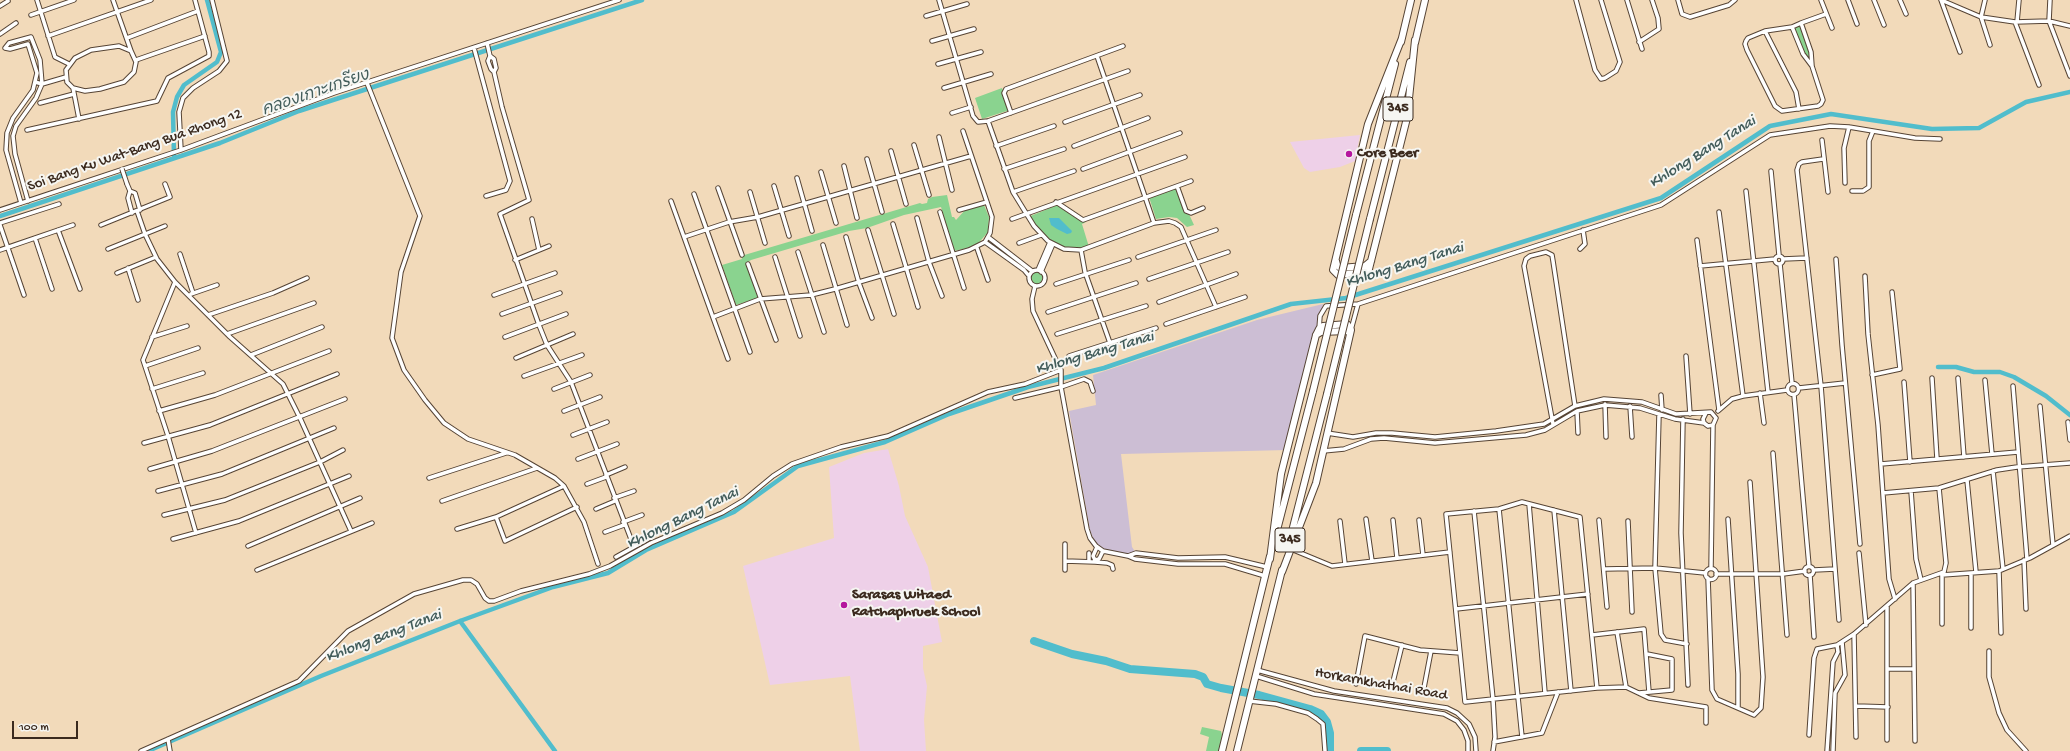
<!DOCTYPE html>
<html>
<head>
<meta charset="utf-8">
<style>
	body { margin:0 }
	#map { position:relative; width:2070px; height:751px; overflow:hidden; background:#f2daba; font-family:"Gochi Hand",sans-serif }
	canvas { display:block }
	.scale { position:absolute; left:12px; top:721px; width:66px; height:18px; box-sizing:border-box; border:2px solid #3b2a1e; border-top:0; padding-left:5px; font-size:12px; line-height:14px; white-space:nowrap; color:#3b2a1e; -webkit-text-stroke:3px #f6f6f2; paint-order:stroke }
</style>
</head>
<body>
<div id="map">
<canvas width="2070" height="751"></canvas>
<div class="scale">100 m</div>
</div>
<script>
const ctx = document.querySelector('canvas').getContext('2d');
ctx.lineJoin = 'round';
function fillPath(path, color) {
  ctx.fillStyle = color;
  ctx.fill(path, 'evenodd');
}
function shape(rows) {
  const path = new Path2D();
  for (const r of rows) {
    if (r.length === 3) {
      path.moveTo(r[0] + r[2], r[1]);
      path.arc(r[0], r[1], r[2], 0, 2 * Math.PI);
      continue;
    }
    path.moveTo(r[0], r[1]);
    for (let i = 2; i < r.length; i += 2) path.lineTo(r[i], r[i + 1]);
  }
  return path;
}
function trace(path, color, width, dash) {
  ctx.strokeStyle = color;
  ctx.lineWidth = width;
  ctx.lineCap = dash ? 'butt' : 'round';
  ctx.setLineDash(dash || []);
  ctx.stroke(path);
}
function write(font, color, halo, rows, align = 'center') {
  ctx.font = font + ' "Gochi Hand","Playpen Sans Thai",sans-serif';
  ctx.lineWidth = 4;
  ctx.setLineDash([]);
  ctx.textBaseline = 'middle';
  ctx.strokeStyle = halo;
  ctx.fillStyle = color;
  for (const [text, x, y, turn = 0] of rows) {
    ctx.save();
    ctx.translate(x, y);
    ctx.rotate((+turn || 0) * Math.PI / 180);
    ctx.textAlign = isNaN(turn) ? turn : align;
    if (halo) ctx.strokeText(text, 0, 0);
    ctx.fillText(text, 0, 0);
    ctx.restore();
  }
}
const built = shape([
	[1360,135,1355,161,1340,167,1310,172,1304,168,1290,142],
	[888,449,899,486,905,516,928,567,942,642,923,646,923,668,927,686,924,720,926,751,860,751,850,676,770,685,743,566,834,538,829,467,864,453]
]);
const industrial = shape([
	[1323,304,1319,329,1287,450,1121,454,1132,547,1136,553,1111,553,1097,547,1090,531,1069,411,1096,405,1093,375,1257,320]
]);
const green = shape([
	[1801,23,1813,60,1808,61,1792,27],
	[1002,88,1010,110,982,119,975,98],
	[1177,188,1194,225,1187,227,1177,218,1169,217,1156,219,1149,197],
	[947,195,952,217,954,217,956,220,966,209,984,205,989,217,988,232,976,246,954,251,941,207,904,215,867,228,849,231,751,260,748,262,758,298,736,305,722,265,742,259,741,256,920,203,922,204,927,203,928,199,932,197],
	[1060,204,1086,222,1082,224,1089,247,1082,250,1065,248,1049,240,1028,217],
	[1037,278,8],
	[1202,727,1221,731,1222,735,1219,751,1206,751,1209,737,1200,734]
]);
const water = shape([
	[1049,218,1059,218,1072,231,1071,233,1067,234,1057,229,1051,225]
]);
const canal = shape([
	[174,156,173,112,177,97,184,85,217,62,221,52,207,0],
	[0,216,220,143,299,111,642,0],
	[1938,367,1956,367,1974,372,2000,372,2014,377,2046,396,2070,415],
	[460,621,555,751],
	[148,751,321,676,460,621,553,587,608,573,646,550,734,512,798,466,885,442,949,414,1028,387,1104,368,1291,304,1346,298,1661,198,1770,126,1831,114,1932,129,1979,128,2026,102,2070,92]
]);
const river = shape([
	[1034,641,1072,654,1106,661,1130,669,1195,674,1203,677,1207,684,1221,688,1259,695,1310,709,1321,714,1327,722,1330,733,1330,751],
	[1361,751,1387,751]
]);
const street = shape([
	[37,0,55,57,69,64],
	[113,0,131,51],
	[939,0,973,116,978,122,988,121,1128,71],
	[1576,0,1595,70,1601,79,1605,78,1616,71,1620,62,1601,0],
	[1627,0,1642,49],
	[1678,0,1682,14,1690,17,1729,5,1735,0],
	[1821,0,1832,28],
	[1848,0,1857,24],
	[1874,0,1884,25],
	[1900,0,1906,14],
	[1941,0,1981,17,2015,22,2049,21,2070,26],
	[1941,0,1960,52],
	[1985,0,1981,17,1990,45],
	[2050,0,2049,21,2070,76],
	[0,6,8,1],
	[31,15,74,0],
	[926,16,967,4],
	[2015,22,2039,85],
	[2017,22,2019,0],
	[1801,23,1811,52,1812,66,1823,100,1821,104,1818,106,1782,111,1775,106,1747,50,1745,44,1746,41,1748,38,1765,31,1792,27,1801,23,1826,14],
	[1792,27,1803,54,1812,66],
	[1765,31,1796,92,1799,109],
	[0,34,16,23],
	[48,36,151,0],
	[127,38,198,11],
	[932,41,974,29],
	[1639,42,1659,29,1658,18,1652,0],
	[487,43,490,56,488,61,491,69,494,72,502,107,529,200,500,214,539,325,547,345,571,382,634,547,616,557],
	[119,46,131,51,136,62,134,72,124,82,100,89,85,91,73,88,67,82,66,70,75,58,91,50,119,46],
	[474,48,510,181,506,190,486,196],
	[490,56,494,59,496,68,494,72],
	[1097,56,1154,223],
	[136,60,205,36],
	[938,64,981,52],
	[35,82,42,84,66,77],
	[367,83,420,216,401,272,392,338,404,370,425,400,444,423,468,439,515,455,555,478,564,486,584,522,598,564],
	[73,88,79,119],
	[944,88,991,74],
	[40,103,74,94],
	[952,113,971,107],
	[1011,113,1004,93,1006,89,1123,46],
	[988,121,1013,192,1034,226,1048,241,1064,249,1081,250,1154,223,1169,221,1175,223,1181,227,1216,307],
	[1065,122,1140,95],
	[27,130,157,101,168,78,209,56,209,52,195,0],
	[939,137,952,190],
	[1822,140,1828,192],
	[914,145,929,195],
	[996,146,1054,126],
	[1074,146,1148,118],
	[181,150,179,112,183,98,193,88,219,71,227,61,212,0],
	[891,151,906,204],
	[867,159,882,212],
	[1823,159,1802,162,1799,164,1797,170,1821,386,1839,620],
	[844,166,857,218],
	[1004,169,1064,149],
	[1083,169,1180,133],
	[1771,171,1779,255],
	[821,172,836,223],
	[797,178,812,231],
	[1845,183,1844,148,1849,127],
	[127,184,130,191,128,198,132,213],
	[774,186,789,236],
	[1177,186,1186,211,1191,213,1203,208],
	[718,188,742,255],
	[130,191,135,193,140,210],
	[1746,191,1768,392],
	[1852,191,1863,191,1869,187,1869,141,1873,131],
	[750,192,765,243],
	[1013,192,1074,171],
	[694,194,750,352],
	[671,201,728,359],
	[1056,202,1083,220,1191,181],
	[21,203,6,150,7,133,13,118,33,90,37,73,28,44,10,49,5,48,9,43,31,37,40,60,42,84,36,98,16,126,13,136,15,154,28,201],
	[0,210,181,150,334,93,619,0],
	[959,210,987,202],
	[137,211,145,234,157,259,175,282,230,337,283,384,300,418,351,531],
	[940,212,964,288],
	[1719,212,1743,396],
	[917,218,929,262,942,296],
	[532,219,539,250],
	[1012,219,1185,157],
	[0,223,59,204],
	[893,224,918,307],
	[0,225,24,295],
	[101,225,170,197,165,184],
	[58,230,80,289],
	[868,230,894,314],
	[684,237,729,222,758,217,971,156],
	[846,237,859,283,872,318],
	[988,237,1032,271],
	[35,238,52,289],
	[1697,240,1719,410],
	[985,242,1024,270,1029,276],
	[1019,243,1041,235],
	[823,245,847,325],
	[977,248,988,280],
	[108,249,165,226],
	[1580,249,1585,244,1583,230],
	[0,250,73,225],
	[1081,250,1085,272,1110,343],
	[798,252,824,332],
	[180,254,193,293],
	[1779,260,4],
	[775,257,800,336],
	[1138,257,1216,230],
	[1783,259,1807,258],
	[1836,259,1842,345,1860,544],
	[515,260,549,246],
	[748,264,776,340],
	[1780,264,1792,383],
	[1700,266,1775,259],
	[128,268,138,300],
	[1038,270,1050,242],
	[1037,278,8],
	[1041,272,1053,244],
	[117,273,156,257],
	[1865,276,1868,334,1878,425,1889,579,1895,599],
	[1149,279,1228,252],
	[175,282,143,360,168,436,196,533],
	[1056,284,1129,260],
	[1035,286,1032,299,1033,311,1061,371,1061,387,1087,529,1090,538,1096,546,1103,551,1128,556,1135,559,1178,564,1225,564,1265,576],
	[191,294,217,285],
	[494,295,555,273],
	[1159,302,1236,274],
	[1048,312,1136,283],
	[502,314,560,293],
	[208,315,273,293,307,278],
	[713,317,760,299,811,295,835,289,969,250,985,242,990,233,992,217,963,131],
	[1166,324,1245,297],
	[1319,329,1320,316,1326,306,1358,304,1661,205,1770,135,1830,126,1849,127,1915,138,1940,139],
	[1351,330,1358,304],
	[227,334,314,303],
	[1057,334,1146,306],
	[152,337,187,326],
	[505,337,566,314],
	[251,355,322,327],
	[1069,356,1156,328],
	[1686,356,1690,414],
	[516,358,573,334],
	[145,366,198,348],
	[1872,375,1900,369,1892,292],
	[524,376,582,355],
	[1932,378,1937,459],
	[1958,378,1964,457],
	[1985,380,1992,454],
	[1904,382,1910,462],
	[1793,389,5.5],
	[2013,386,2027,559],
	[1799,388,1845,383],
	[152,389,203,373],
	[554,389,590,375],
	[1760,393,1764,423],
	[1661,395,1662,410],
	[1794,395,1809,566],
	[1015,398,1061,387,1084,379,1090,382,1093,391],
	[1605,404,1606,437],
	[1630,406,1632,437],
	[2040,406,2053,545],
	[159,411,215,395,329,351],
	[564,411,600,397],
	[1577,411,1578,433],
	[1718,411,1732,399,1743,396,1787,390],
	[1659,415,1655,568,1661,634,1665,640,1687,644],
	[1683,419,1681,533,1688,685],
	[2068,422,2070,440],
	[1553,424,1524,266,1526,259,1530,256,1546,252,1552,255,1553,261,1575,406],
	[1327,433,1353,437,1376,433,1392,433,1435,437,1496,431,1544,424,1575,406,1604,399,1642,402,1676,414,1711,412,1716,418,1713,425,1708,426,1704,423,1703,419,1706,413],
	[573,435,607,422],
	[144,443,210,425,337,374],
	[1323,451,1344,449,1371,439,1384,438,1435,443,1526,435,1545,430,1577,411,1605,405,1640,408,1675,419,1704,423],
	[1773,453,1787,635],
	[578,459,617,444],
	[1881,464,2018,452],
	[150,469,212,451,345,399],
	[1993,471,2003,569],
	[606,475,625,467],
	[429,478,506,453],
	[1967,480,1976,572],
	[587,484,606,477],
	[158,491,222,474,334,428],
	[1911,491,1916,559,1921,580],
	[1883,493,1939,488,1997,470,2017,467,2070,463],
	[614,498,634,491],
	[442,501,537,468],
	[1529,504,1545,693],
	[596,509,615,501],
	[1499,509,1522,737],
	[1554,510,1571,691],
	[1474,511,1493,699,1495,737,1493,751],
	[164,515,225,500,320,462,343,450],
	[496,517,505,541,577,507],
	[1366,519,1372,561],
	[1728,519,1738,674,1738,708],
	[1393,520,1397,558],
	[1419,520,1423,555],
	[1599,520,1607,607],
	[1340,521,1345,564],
	[1628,521,1632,612],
	[623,522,642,515],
	[457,529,496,517,564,486],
	[605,532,624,525],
	[173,539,239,521,349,476],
	[1065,544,1065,570],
	[248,546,360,498],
	[634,547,650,538],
	[1097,547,1093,556,1095,560,1099,559,1103,551],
	[1291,549,1332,566,1450,552],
	[1089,553,1089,562],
	[1859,553,1866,625],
	[1128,556,1136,553,1178,558,1225,557,1267,567],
	[2024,560,2026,609],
	[1065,561,1095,562,1095,560],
	[1095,562,1107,563,1112,565,1113,569],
	[1809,571,4.5],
	[1711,568,1713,425],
	[1711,574,5.5],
	[1605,569,1655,568,1705,573],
	[257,570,372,523],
	[1814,570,1835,569],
	[1999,571,2001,633],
	[1716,574,1783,574,1805,571],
	[1810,575,1814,637],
	[1708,578,1712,690,1717,699,1754,715,1761,708,1763,677,1750,482],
	[1913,583,1915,741],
	[1887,607,1887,740],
	[1456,609,1588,594],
	[1942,624,1942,575,1999,571,2030,558,2070,536],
	[1971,628,1971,573],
	[1617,632,1626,687],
	[1854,634,1856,737],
	[1592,635,1644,629,1649,692],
	[1989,651,1989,677,1999,713,2007,730,2026,751],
	[1887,669,1914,669],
	[1257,670,1334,691,1447,708,1457,713,1469,724,1475,737,1476,751],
	[1256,676,1314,694,1444,714,1457,721,1464,730,1468,741,1468,751],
	[1356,684,1365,636,1420,650,1460,653],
	[1392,686,1402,645],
	[1597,688,1580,517,1522,502,1499,509,1446,514,1465,702,1597,688,1626,687,1649,698,1706,707,1706,723],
	[1423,693,1431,651],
	[1639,693,1672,690,1672,659,1647,654],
	[1249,701,1276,704,1308,713,1317,719,1323,724,1325,751],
	[1856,706,1888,707],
	[1809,735,1814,658,1817,649,1837,645,1854,634,1913,583,1944,572,1946,563,1939,488],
	[168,739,170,751],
	[1494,742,1542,733,1558,692],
	[141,751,299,681,348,631,414,594,463,580,471,580,477,584,485,598,489,601,494,601,521,591,589,574,610,566,651,543,722,513,744,500,773,476,792,464,841,447,888,436,988,392,1025,384,1061,370],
	[1827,751,1833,662,1838,652,1837,645],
	[1833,751,1835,693,1845,675,1842,642]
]);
const primary = shape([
	[1402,38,1368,124,1333,270,1338,275,1366,272,1369,269,1407,118,1415,40],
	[1401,42,1411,0],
	[1415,43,1425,0],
	[1356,215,1395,64],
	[1370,219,1410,62],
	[1336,261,1337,265,1340,268,1365,266,1371,261],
	[1316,335,1321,332,1347,331],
	[1276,534,1313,391],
	[1289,543,1327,394],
	[1270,559,1281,474,1316,335,1319,329,1323,326,1347,324,1351,330,1316,483,1282,572],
	[1222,751,1270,556],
	[1237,751,1282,570]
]);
const streetBridge = shape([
	[122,169,127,184]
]);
const primaryBridge = shape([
	[1313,391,1356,215],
	[1327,394,1370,219]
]);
const markers = [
	[1349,154,4,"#b5179e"],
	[844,605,4,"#b5179e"]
];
const shields = [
	[1398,109,30],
	[1290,540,30]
];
const shieldNames = [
	["345",1398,109],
	["345",1290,540]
];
const streetNames = [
	["Soi Bang Ku Wat-Bang Bua Rhong 12",135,151,-19],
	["Horkarnkhathai Road",1381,685,10]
];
const poiNames = [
	["Core Beer",1357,154],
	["Sarasas Witaed",852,596],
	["Ratchaphruek School",852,613]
];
const waterNames = [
	["คลองเกาะเกรียง",316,94,-19],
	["Khlong Bang Tanai",1703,153,-32],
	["Khlong Bang Tanai",1405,266,-17],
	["Khlong Bang Tanai",1095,354,-16],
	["Khlong Bang Tanai",683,519,-26],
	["Khlong Bang Tanai",384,637,-21]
];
fillPath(built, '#eed0e8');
fillPath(industrial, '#ccbed4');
fillPath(green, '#8ad38f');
fillPath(water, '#51bdcc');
trace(canal, '#51bdcc', 4.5);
trace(river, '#51bdcc', 8);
trace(street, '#564435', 5.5);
trace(primary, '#564435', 8);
trace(street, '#fff', 3.5);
trace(primary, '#fff', 6);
trace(streetBridge, '#564435', 5.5, []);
trace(primaryBridge, '#564435', 8, []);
trace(streetBridge, '#fff', 3.5);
trace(primaryBridge, '#fff', 6);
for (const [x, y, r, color] of markers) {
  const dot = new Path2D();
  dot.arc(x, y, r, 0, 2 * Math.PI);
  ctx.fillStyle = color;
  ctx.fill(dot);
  trace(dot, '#f6f6f2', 1.5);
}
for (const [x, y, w] of shields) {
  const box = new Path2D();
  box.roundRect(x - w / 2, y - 12, w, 24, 3);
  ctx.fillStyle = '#f6f6f2';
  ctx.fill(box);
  trace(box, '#3b2a1e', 1);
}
write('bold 14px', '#3b2a1e', null, shieldNames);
write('15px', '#3b2a1e', '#f6f6f2', streetNames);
write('bold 15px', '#3b2a1e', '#f6f6f2', poiNames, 'left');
write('italic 16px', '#435d5b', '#f6f6f2', waterNames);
</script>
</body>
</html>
